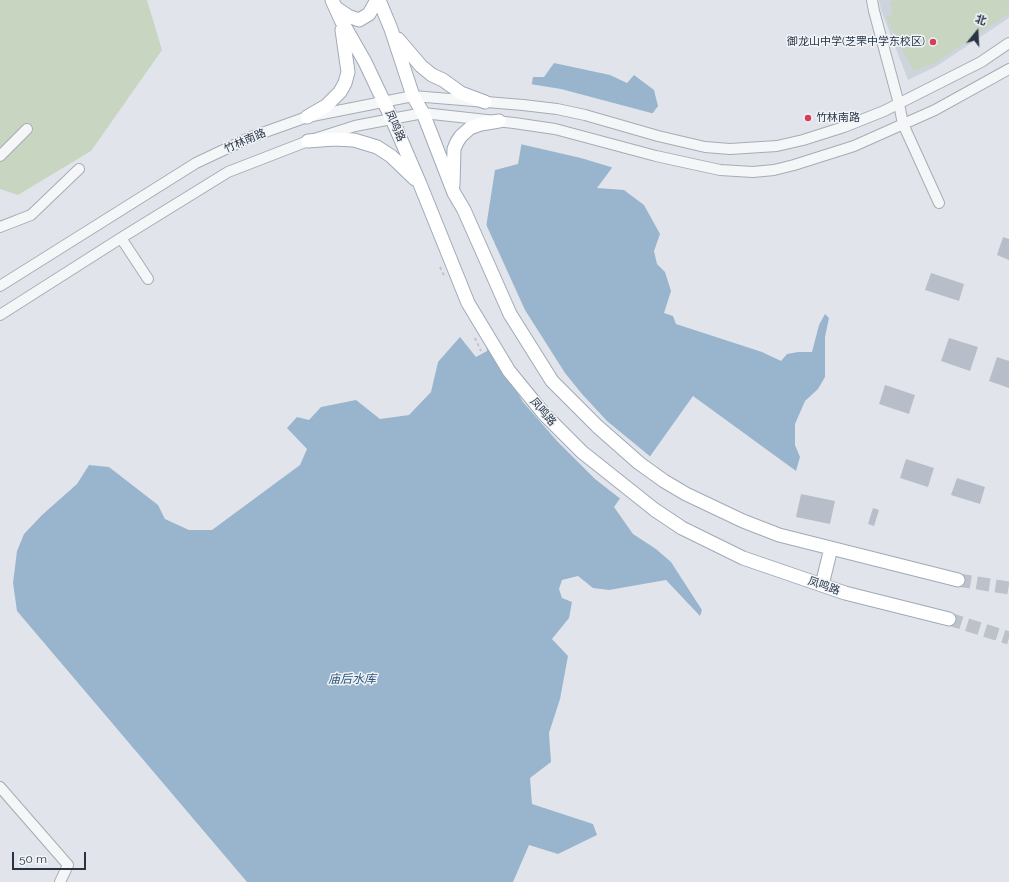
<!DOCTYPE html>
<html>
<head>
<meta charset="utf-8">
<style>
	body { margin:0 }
	#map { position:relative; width:1009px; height:882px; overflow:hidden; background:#e1e5eb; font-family:Raleway,"Noto Sans SC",sans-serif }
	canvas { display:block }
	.north { position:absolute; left:957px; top:12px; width:40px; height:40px; -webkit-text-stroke:3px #f0f4f8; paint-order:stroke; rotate:18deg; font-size:11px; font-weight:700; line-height:16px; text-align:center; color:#283344 }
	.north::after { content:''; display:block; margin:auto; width:14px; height:18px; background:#283344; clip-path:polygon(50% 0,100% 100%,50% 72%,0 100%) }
	.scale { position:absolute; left:12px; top:852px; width:74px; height:18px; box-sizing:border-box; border:2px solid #283344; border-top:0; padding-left:5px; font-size:12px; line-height:14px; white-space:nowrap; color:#283344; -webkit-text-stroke:3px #f0f4f8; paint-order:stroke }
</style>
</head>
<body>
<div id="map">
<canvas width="1009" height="882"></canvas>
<div class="north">北</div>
<div class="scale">50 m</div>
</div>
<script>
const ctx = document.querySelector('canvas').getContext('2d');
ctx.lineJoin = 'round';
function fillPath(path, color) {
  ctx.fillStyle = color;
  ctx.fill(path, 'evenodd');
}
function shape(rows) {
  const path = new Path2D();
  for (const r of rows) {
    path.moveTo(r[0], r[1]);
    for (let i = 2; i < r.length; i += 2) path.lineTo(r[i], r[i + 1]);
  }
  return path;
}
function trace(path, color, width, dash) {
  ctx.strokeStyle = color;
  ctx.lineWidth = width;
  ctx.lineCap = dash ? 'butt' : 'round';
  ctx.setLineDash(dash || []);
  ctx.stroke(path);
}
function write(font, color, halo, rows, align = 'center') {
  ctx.font = font + ' Raleway,"Noto Sans SC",sans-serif';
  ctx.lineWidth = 3;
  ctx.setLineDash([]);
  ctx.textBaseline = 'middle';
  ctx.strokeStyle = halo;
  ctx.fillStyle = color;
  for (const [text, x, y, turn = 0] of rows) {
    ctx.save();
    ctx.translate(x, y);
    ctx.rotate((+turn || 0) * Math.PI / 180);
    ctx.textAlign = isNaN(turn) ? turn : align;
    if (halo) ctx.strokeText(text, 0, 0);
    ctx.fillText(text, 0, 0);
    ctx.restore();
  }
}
const built = shape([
	[879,0,1009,0,1009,18,937,66,908,80,881,10]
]);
const green = shape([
	[0,0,147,0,162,50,91,151,18,195,0,189],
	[894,0,1009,0,1009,13,935,63,913,71,886,17,893,14,890,3]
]);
const water = shape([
	[554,63,610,75,627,83,634,75,654,90,658,106,597,188,624,190,644,205,660,234,654,251,657,264,665,272,671,291,664,313,673,316,676,324,762,352,781,361,787,354,798,352,812,352,819,325,825,314,829,318,825,337,825,377,818,389,805,401,795,424,795,445,800,457,796,471,693,396,614,507,633,534,656,549,671,562,702,610,700,616,666,580,609,590,593,588,578,576,562,580,559,589,562,598,572,602,569,618,552,639,568,656,560,699,549,733,551,762,530,778,532,804,593,824,597,835,558,854,529,845,513,882,247,882,17,611,13,583,17,551,24,534,42,515,77,484,89,465,109,467,158,505,165,519,189,530,212,530,300,465,307,449,287,428,297,417,309,420,321,407,356,400,380,419,409,415,431,392,438,362,460,337,476,357,487,351,479,272,495,170,518,164,533,77,544,77]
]);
const pier = shape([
	[530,84,561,89,655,114,614,168,581,158,520,144],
	[485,222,525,310,565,373,582,394,607,421,652,458,622,500,595,479,557,441,523,402,484,336,477,272]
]);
const building = shape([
	[1003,237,1009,239,1009,260,997,255],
	[931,273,964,284,959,301,925,290],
	[949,338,978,347,970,371,941,361],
	[997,357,1009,361,1009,388,989,381],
	[885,385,915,395,909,414,879,404],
	[906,459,934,468,928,487,900,478],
	[957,478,985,487,980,504,951,495],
	[801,494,835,501,830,524,796,517],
	[873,508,879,510,874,526,868,524]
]);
const majorTunnel = shape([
	[958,580,1009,588],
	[949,619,1009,638]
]);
const path = shape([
	[440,267,445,278],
	[475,338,481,351]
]);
const minor = shape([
	[872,0,874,11,899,104,903,124,939,203],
	[0,156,27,129],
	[0,227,31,215,79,169],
	[121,238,148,279],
	[0,286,196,163,251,137,307,117,413,96,523,105,557,109,585,115,658,136,705,147,730,149,777,146,803,140,844,127,884,111,981,62,1009,43],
	[0,315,121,238,228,172,308,141,355,126,423,113,514,123,555,129,656,156,720,170,753,172,774,170,794,165,854,146,935,110,1009,69],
	[0,787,68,865,60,882]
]);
const major = shape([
	[332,0,341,20,365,62,392,119,420,184,468,303,509,371,544,414,582,452,655,510,682,528,743,558,845,593,949,619],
	[379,0,391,29,413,96,423,113,454,193,464,210,510,314,552,381,597,426,639,463,664,481,686,494,743,521,779,535,958,580],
	[336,8,348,16,359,20,369,14,377,0],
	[398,39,421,66,432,75,443,80,461,93,485,102],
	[307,117,326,106,340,92,345,83,348,72,342,30],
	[308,141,334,139,354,140,377,147,391,156,415,179],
	[453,185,454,149,457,142,461,136,470,128,481,124,499,121],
	[822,585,831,548]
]);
const markers = [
	[933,42,4,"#d93c5a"],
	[808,118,4,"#d93c5a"]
];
const poiNames = [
	["御龙山中学(芝罘中学东校区)",925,42],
	["竹林南路",816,118,"left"]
];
const streetNames = [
	["凤鸣路",395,126,66],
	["竹林南路",245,141,-23],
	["凤鸣路",543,412,49],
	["凤鸣路",824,586,19]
];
const waterNames = [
	["庙后水库",352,679]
];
fillPath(built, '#ced4dd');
fillPath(green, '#c7d5c1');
fillPath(water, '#99b5cd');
fillPath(pier, '#e1e5eb');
fillPath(building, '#b7bec9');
trace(majorTunnel, '#bcc1ca', 13, [13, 6]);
trace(minor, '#a6acb6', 12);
trace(major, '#9faab7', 15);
trace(path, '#bfc3c9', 2, [3, 3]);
trace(minor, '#f4f6f8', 10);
trace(major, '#fff', 13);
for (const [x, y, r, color] of markers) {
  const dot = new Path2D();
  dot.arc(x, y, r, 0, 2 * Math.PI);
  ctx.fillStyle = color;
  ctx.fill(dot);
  trace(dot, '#f0f4f8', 1.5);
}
write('11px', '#283344', '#f0f4f8', poiNames, 'right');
write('11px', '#283344', '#f0f4f8', streetNames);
write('italic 12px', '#2e547b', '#f0f4f8', waterNames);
</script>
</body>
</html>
